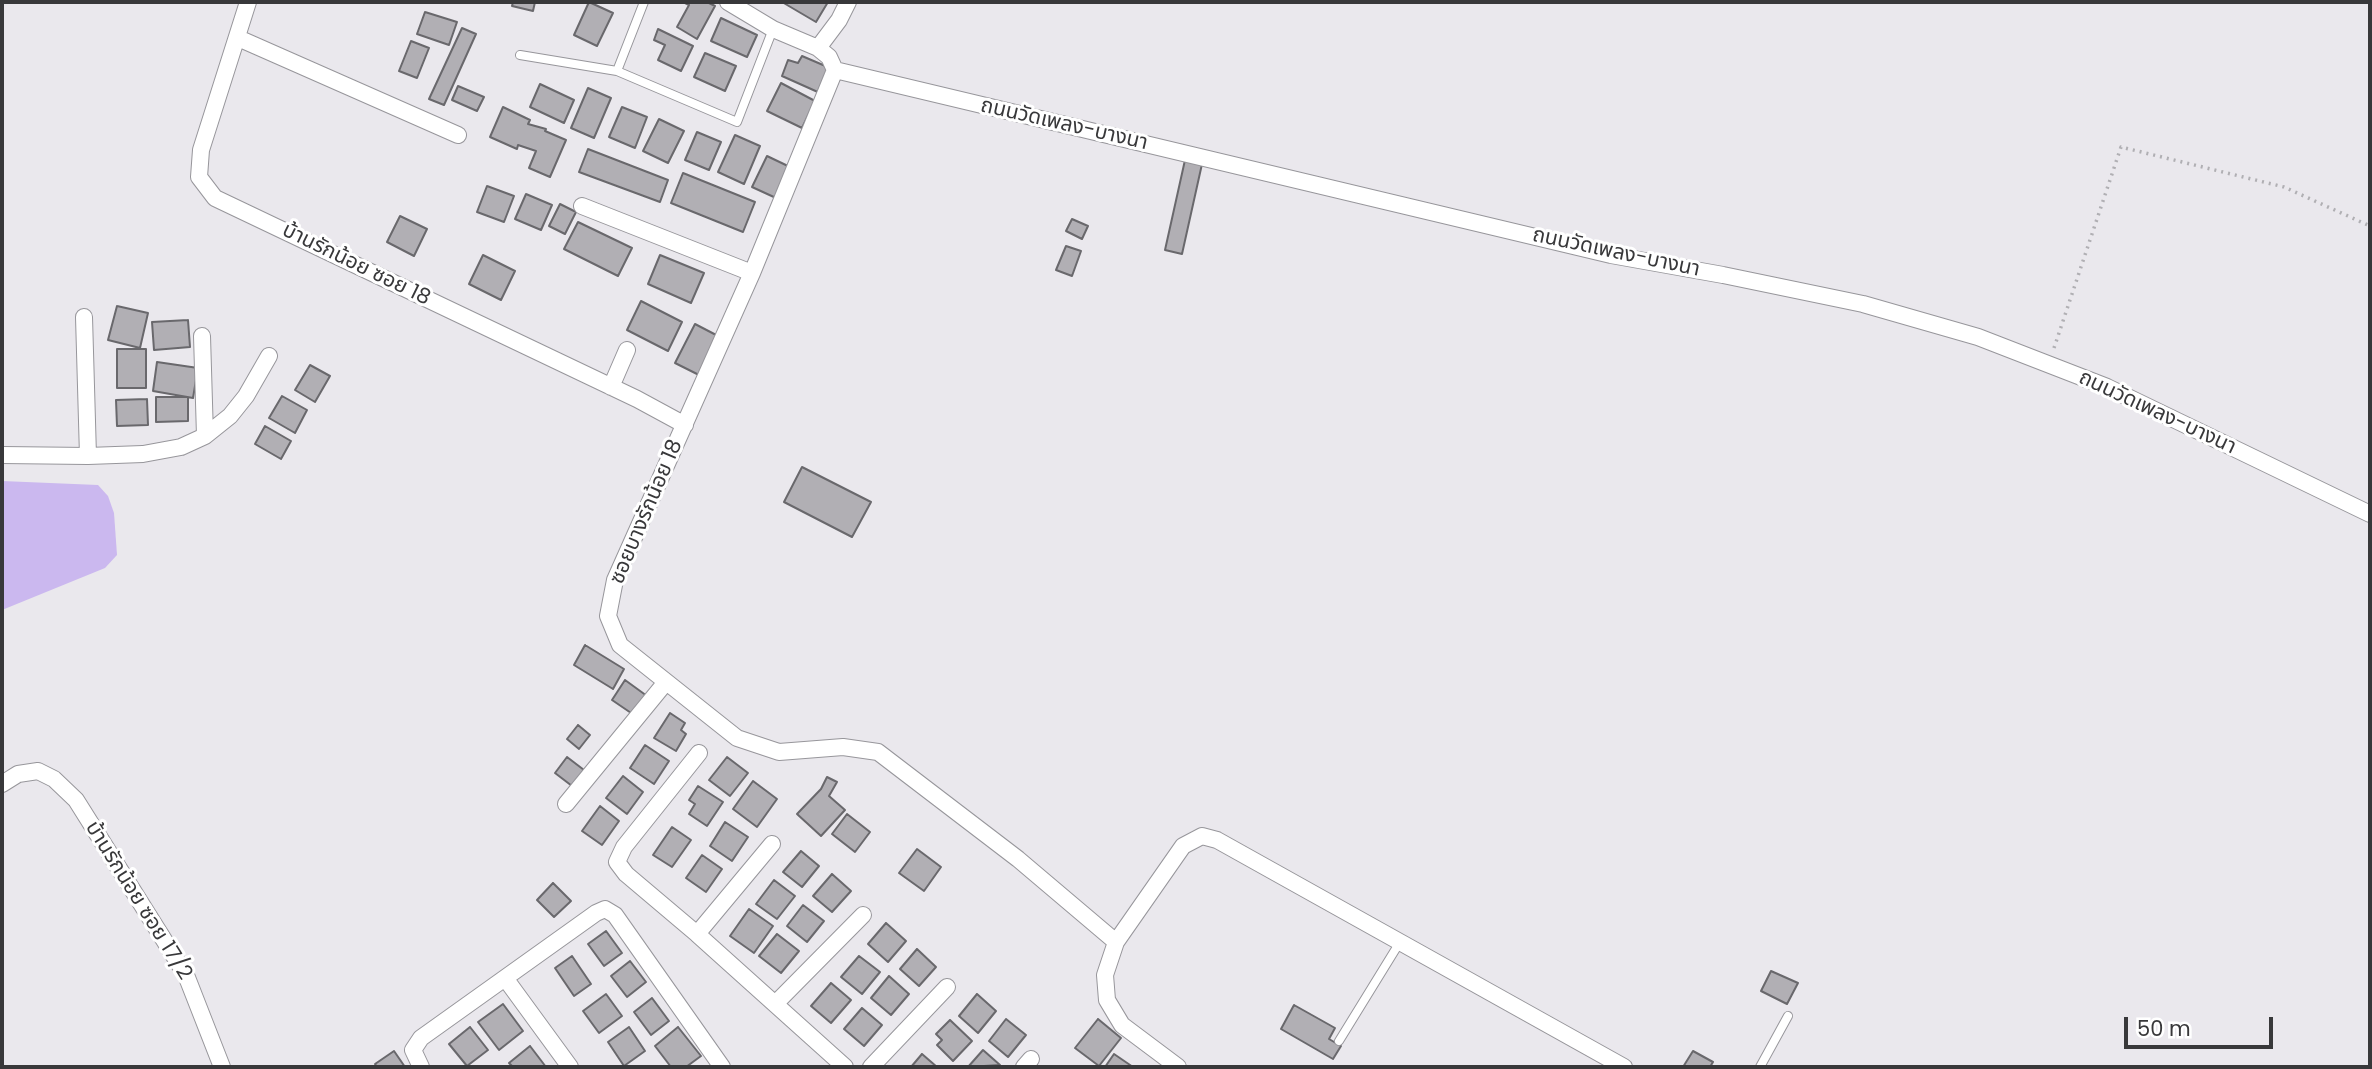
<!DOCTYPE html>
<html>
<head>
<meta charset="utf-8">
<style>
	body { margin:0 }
	#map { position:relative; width:2372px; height:1069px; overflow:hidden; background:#eae8ed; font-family:Poppins,sans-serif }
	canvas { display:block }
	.frame { position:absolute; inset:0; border:4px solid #38383a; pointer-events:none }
	.scale { position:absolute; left:2124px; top:1017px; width:149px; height:32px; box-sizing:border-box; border:4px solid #38383a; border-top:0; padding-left:9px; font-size:21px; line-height:24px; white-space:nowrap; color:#38383a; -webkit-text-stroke:5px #fff; paint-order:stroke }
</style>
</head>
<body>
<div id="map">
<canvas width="2372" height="1069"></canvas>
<div class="frame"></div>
<div class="scale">50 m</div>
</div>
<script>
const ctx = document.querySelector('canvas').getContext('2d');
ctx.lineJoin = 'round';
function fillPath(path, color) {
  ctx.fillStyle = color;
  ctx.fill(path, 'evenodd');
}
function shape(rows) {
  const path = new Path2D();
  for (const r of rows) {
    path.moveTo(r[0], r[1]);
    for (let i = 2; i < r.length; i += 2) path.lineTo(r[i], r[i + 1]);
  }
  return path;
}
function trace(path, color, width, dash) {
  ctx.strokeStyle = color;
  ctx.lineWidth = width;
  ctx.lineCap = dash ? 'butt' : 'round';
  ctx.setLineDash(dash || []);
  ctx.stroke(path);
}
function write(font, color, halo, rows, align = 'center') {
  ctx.font = font + ' Poppins,"Noto Sans Thai",sans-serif';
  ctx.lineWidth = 6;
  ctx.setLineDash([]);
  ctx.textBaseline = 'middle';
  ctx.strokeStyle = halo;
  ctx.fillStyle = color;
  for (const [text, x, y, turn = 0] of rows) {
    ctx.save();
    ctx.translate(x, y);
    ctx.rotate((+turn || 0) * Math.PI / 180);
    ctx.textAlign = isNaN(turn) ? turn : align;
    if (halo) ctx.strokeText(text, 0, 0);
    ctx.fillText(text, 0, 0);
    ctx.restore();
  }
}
const water = shape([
	[2,481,98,485,108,496,114,513,117,555,105,568,2,610]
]);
const building = shape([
	[513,2,535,2,533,11,512,6,513,2],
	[589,2,613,13,597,46,574,35,589,2],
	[683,2,707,2,715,6,697,39,677,27,689,5,683,2],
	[782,2,828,2,816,22,782,2],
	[425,12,457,22,449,45,417,34,425,12],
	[721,18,757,35,747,57,711,41,721,18],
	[462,28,476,34,444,105,429,99,462,28],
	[658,29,693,46,681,71,658,60,665,45,654,40,658,29],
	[411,41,429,48,417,78,399,71,411,41],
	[705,53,736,66,725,91,694,77,705,53],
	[802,56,830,68,820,93,782,76,788,60,798,63,802,56],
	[781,83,815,101,802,128,767,111,781,83],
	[540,84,574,100,564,123,530,107,540,84],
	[458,86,484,97,477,111,452,100,458,86],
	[588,88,611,98,594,138,571,128,588,88],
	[503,107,530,120,528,124,546,129,545,131,566,140,550,177,529,168,536,151,518,145,517,149,490,137,503,107],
	[622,107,647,117,635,148,609,137,622,107],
	[659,119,684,131,668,163,643,151,659,119],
	[697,132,721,142,709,170,685,160,697,132],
	[735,135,760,146,744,184,718,172,735,135],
	[588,149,668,180,660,202,579,172,588,149],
	[767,156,790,167,776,198,752,187,767,156],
	[1185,160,1202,164,1182,254,1165,250,1185,160],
	[683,173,755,202,743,232,671,203,683,173],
	[487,186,514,196,504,222,477,212,487,186],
	[526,194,552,205,541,230,515,219,526,194],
	[560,204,576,212,565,234,549,226,560,204],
	[400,216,427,229,414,256,387,242,400,216],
	[1072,219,1088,226,1082,239,1066,231,1072,219],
	[578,222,632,248,618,276,564,249,578,222],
	[1066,246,1081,251,1072,276,1056,270,1066,246],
	[483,255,515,271,501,300,469,284,483,255],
	[660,255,704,273,691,303,648,284,660,255],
	[641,301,682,322,668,351,627,330,641,301],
	[117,306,148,313,140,348,108,340,117,306],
	[188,320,190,347,154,350,152,322,188,320],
	[695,324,720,337,701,376,675,363,695,324],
	[117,349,146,349,146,388,117,388,117,349],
	[157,362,198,368,193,398,153,391,157,362],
	[310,365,330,376,315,402,295,390,310,365],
	[282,396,307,410,295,433,269,418,282,396],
	[156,397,188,397,188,421,156,422,156,397],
	[147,399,148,425,117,426,116,400,147,399],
	[265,426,291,441,281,459,255,444,265,426],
	[802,467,871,502,852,537,784,502,802,467],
	[585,645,624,669,613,689,574,665,585,645],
	[625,680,647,696,634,715,612,700,625,680],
	[670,713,685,723,681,730,686,734,676,751,654,738,670,713],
	[578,725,590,735,579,749,567,739,578,725],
	[645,745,669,761,654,784,630,768,645,745],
	[567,757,584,770,572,786,555,773,567,757],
	[727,757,748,773,730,796,709,780,727,757],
	[623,776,643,792,627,814,606,798,623,776],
	[827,777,837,782,829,796,845,810,821,836,797,814,821,789,827,777],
	[753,781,777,799,757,827,733,809,753,781],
	[698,786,723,802,707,826,689,814,695,804,689,800,698,786],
	[600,806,619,821,602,845,582,831,600,806],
	[847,814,870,832,855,852,832,834,847,814],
	[725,822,748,837,732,861,710,846,725,822],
	[672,827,691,840,672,867,653,855,672,827],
	[917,849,941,867,924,891,899,873,917,849],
	[801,851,819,866,802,887,783,872,801,851],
	[702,855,722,869,706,892,686,878,702,855],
	[832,874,851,891,832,912,813,896,832,874],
	[774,880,795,896,777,919,756,904,774,880],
	[553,883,571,901,554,917,537,900,553,883],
	[803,905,824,921,807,942,787,926,803,905],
	[749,909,773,926,754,953,730,936,749,909],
	[886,923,906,941,888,962,868,944,886,923],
	[606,931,622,953,604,966,588,944,606,931],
	[777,934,799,951,781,973,759,956,777,934],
	[917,949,936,967,919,986,900,969,917,949],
	[572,956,591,984,574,996,555,968,572,956],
	[859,956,880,972,862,994,841,977,859,956],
	[630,961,646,982,627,997,611,976,630,961],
	[1771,971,1798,983,1787,1004,1761,991,1771,971],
	[889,976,909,994,891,1015,871,998,889,976],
	[831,983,851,1000,831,1023,811,1006,831,983],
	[606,994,622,1016,599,1033,583,1011,606,994],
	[977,994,996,1011,978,1033,959,1016,977,994],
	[652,998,669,1021,651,1035,634,1012,652,998],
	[503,1004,523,1031,499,1050,478,1022,503,1004],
	[1294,1005,1335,1028,1329,1039,1341,1046,1333,1059,1281,1029,1294,1005],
	[862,1008,882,1025,864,1046,844,1029,862,1008],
	[1006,1019,1026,1035,1008,1057,989,1041,1006,1019],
	[1098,1019,1121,1038,1099,1066,1075,1048,1098,1019],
	[950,1020,972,1041,953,1061,937,1045,942,1040,936,1034,950,1020],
	[470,1027,488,1050,467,1066,449,1044,470,1027],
	[629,1027,645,1051,624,1066,608,1042,629,1027],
	[678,1027,701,1056,686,1067,671,1067,655,1046,678,1027],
	[530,1046,546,1067,513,1067,509,1063,530,1046],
	[983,1050,1000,1065,968,1067,983,1050],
	[394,1051,405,1067,377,1067,375,1064,394,1051],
	[1693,1051,1713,1062,1710,1067,1683,1067,1693,1051],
	[922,1054,937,1067,911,1067,922,1054],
	[1114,1054,1133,1067,1105,1067,1114,1054]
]);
const path = shape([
	[2054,348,2121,147,2284,187,2370,226]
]);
const lane = shape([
	[520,55,617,71,737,122,773,29],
	[617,71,644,2],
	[1339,1041,1400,942],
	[1760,1067,1788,1016]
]);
const street = shape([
	[248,2,201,150,199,177,215,198,637,399,685,425],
	[728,2,773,29,818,48,829,57,835,70],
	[238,38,458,135],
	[818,48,839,20,848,2],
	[835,70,1611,255,1723,275,1863,304,1978,337,2107,387,2370,514],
	[835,70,752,273,615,580,608,616,620,645,737,738,779,752,843,747,878,752,1018,859,1116,942],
	[582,206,752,273],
	[84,317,88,456],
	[202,336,205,436],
	[611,387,627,350],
	[2,455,88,456,143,454,181,447,205,436,230,416,246,396,269,356],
	[699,753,624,847,617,862,626,874,697,934,845,1067],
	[2,784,18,774,38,771,54,779,76,800,186,975,222,1067],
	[566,804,666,682],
	[697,934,772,844],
	[505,978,570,1067],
	[775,1004,863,915],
	[421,1067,413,1050,421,1038,596,913,605,909,615,915,722,1067],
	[871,1067,947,987],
	[1024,1067,1031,1059],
	[1178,1067,1122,1025,1107,1000,1105,975,1116,942,1183,846,1202,836,1217,840,1624,1067]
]);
const streetNames = [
	["ถนนวัดเพลง-บางนา",1064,125,13],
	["ถนนวัดเพลง-บางนา",1616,253,12],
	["บ้านรักน้อย ซอย 18",356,265,26],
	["ถนนวัดเพลง-บางนา",2157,413,25],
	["ซอยบางรักน้อย 18",647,512,-67],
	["บ้านรักน้อย ซอย 17/2",138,901,58]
];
fillPath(water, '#cbb8ef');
fillPath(building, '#b1afb4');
trace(building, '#69686c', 2);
trace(lane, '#97969b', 10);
trace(street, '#97969b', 18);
trace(path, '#b0afb3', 3.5, [2, 5]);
trace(lane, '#fff', 8);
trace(street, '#fff', 16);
write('21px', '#38383a', '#fff', streetNames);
</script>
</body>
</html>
